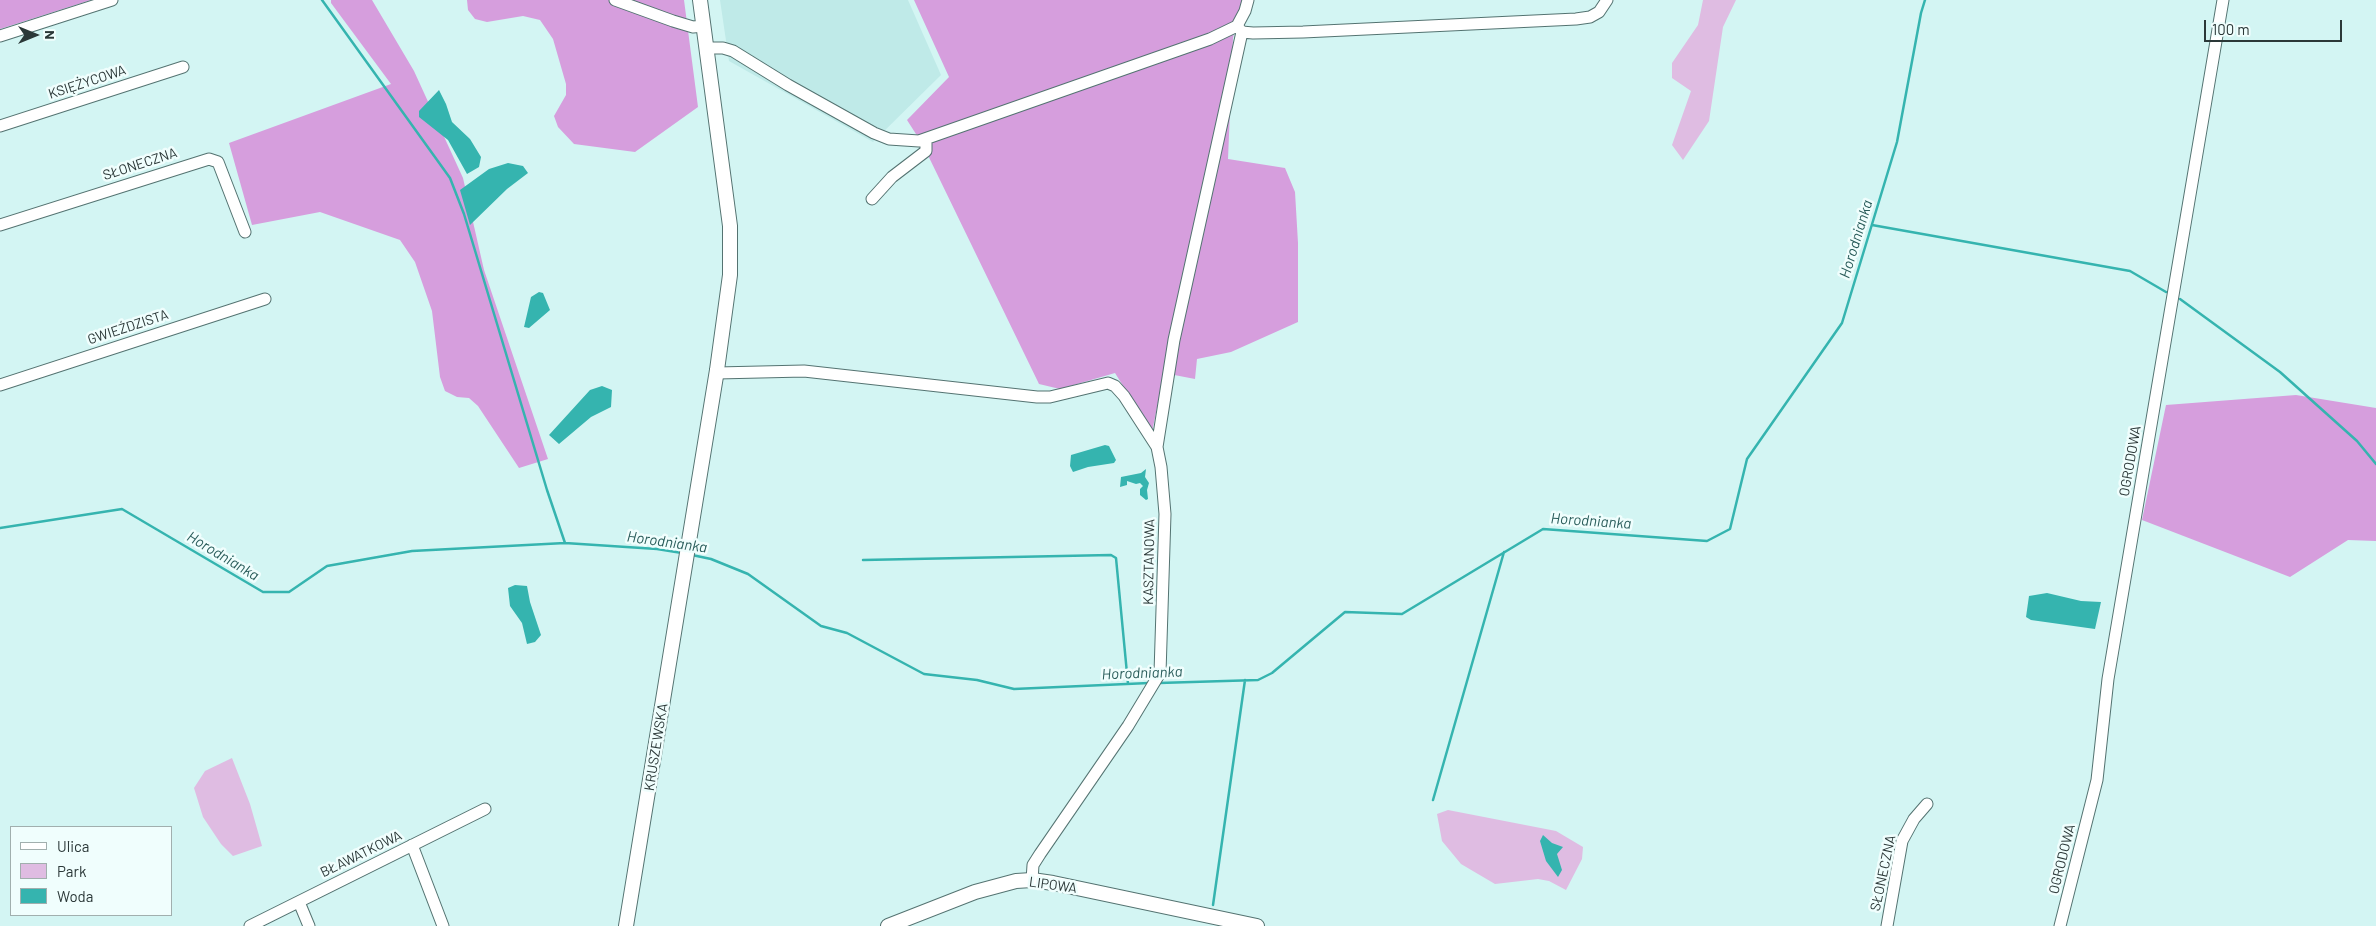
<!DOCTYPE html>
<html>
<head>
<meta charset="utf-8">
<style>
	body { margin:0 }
	#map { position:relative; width:2376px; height:926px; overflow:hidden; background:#d3f5f3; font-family:Barlow,sans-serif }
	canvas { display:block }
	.legend { position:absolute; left:10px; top:826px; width:162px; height:90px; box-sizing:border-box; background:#f0fefd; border:1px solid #a1afae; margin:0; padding:6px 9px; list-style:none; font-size:15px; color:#2b3838 }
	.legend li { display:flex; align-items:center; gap:10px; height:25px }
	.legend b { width:25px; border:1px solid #a1afae }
	.north { position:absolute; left:10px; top:10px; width:50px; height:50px; -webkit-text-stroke:4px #f0fefd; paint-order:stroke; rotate:90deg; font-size:14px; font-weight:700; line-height:20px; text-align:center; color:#2b3838 }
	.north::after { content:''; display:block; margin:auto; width:18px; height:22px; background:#2b3838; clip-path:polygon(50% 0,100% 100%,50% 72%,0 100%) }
	.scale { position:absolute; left:2204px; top:20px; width:138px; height:22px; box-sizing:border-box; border:2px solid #2b3838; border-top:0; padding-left:6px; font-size:15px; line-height:18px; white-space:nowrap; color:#2b3838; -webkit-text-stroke:4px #f0fefd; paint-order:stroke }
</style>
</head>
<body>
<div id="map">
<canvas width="2376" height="926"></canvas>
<ul class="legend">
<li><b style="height:6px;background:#fff"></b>Ulica</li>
<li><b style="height:14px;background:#dfbce2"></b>Park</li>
<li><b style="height:14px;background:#35b4af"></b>Woda</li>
</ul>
<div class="north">N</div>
<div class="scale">100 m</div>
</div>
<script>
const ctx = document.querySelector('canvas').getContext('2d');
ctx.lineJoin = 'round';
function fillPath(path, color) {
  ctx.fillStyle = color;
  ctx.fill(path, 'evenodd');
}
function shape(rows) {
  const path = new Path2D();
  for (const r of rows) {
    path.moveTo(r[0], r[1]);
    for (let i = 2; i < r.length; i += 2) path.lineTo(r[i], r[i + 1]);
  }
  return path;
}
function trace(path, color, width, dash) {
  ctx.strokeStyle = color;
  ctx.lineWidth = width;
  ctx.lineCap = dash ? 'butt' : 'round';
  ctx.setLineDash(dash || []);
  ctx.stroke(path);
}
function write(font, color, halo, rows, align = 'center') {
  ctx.font = font + ' Barlow,sans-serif';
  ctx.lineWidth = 5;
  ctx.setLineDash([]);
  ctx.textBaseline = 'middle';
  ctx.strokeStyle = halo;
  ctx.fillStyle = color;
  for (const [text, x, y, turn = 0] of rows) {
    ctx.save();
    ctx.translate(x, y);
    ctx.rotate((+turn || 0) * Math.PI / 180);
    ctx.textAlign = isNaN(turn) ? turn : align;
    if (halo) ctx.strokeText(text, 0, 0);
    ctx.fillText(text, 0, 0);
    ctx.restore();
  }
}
const built = shape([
	[720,0,908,0,941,75,873,142,729,61]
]);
const green = shape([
	[1703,0,1736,0,1723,27,1709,121,1683,160,1672,145,1691,91,1672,78,1672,63,1698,25],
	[232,758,250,804,262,846,233,856,221,844,203,817,194,788,205,771],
	[1448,810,1556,831,1583,847,1582,859,1566,890,1549,881,1538,879,1495,884,1461,864,1442,841,1437,814]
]);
const forest = shape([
	[0,0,91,0,0,29],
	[331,0,372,0,414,71,463,178,484,270,548,459,519,468,478,406,469,398,457,397,445,391,440,377,432,311,415,262,400,240,320,212,252,225,229,143,391,84,331,3],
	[467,0,684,0,698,107,635,152,574,144,558,127,554,116,566,95,566,84,553,39,540,20,523,16,487,22,475,19,468,10],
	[914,0,1242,0,1233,38,1228,159,1285,168,1295,192,1298,243,1298,322,1231,352,1197,359,1195,379,1164,373,1152,432,1115,373,1060,389,1039,384,923,145,907,120,949,77],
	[2296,395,2376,408,2376,541,2348,540,2290,577,2142,520,2166,405]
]);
const water = shape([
	[439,90,446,104,452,122,470,139,481,157,479,167,467,174,448,140,419,117,419,111],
	[508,163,523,166,528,173,507,189,470,225,460,190,489,169],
	[539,292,543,293,550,310,529,328,524,327,531,297],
	[602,386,612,390,611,407,591,417,559,444,549,435,590,390],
	[1105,445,1109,446,1116,460,1114,463,1088,467,1073,472,1070,466,1071,455],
	[1146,469,1145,477,1149,483,1147,490,1148,499,1146,500,1140,495,1140,489,1143,486,1140,483,1136,484,1127,481,1127,485,1120,487,1121,477,1141,473],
	[515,585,527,586,530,602,541,635,535,642,527,644,522,623,510,606,508,588],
	[2047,593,2081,601,2101,602,2095,629,2031,620,2026,617,2029,596],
	[1543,835,1552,843,1563,847,1557,854,1562,870,1558,877,1546,861,1540,841]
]);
const stream = shape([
	[322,0,450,178,464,214,547,490,565,543],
	[1872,225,2130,271,2166,292],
	[2180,299,2280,372,2357,441,2376,464],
	[0,528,122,509,263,592,289,592,327,566,412,551,565,543,657,549,682,553],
	[692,555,711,559,748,574,821,626,847,633,924,674,977,680,1014,689,1149,683],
	[863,560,1111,555,1116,558,1128,684],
	[1159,683,1258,680,1272,673,1345,612,1402,614,1543,529,1707,541,1730,529,1747,459,1842,323,1897,142,1921,13,1925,0],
	[1433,800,1504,552],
	[1213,905,1245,680]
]);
const minor = shape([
	[615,0,673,21,693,27,704,26],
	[1238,27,1242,32,1253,33,1303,32,1576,19,1590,17,1599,12,1607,0],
	[0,36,112,0],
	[707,48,723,48,733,51,788,85,874,133,889,139,919,141,1210,39,1237,26,1245,11,1248,0],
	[0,126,183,67],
	[872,199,892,177,926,151,926,139],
	[0,225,209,159,218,162,245,232],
	[717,373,804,371,1037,397,1050,397,1108,383,1115,386,1124,396,1157,447,1161,467,1165,514,1160,673,1128,726,1040,854,1033,865,1032,880],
	[0,385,265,299],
	[1157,447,1174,340,1242,32],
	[412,845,443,926],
	[299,902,309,926],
	[250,926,485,809],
	[1887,926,1902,841,1914,819,1927,804],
	[2060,926,2097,780,2108,679,2223,0]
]);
const tertiary = shape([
	[626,926,717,370,730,275,730,226,700,0],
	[888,926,975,892,1016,881,1032,880,1053,883,1257,926]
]);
const streetNames = [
	["KSIĘŻYCOWA",87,82,-18],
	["SŁONECZNA",140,164,-18],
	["GWIEŹDZISTA",128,327,-18],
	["OGRODOWA",2130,461,-80],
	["KASZTANOWA",1149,562,-89],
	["KRUSZEWSKA",656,747,-81],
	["BŁAWATKOWA",361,854,-26],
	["OGRODOWA",2062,859,-76],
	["SŁONECZNA",1883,873,-78],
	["LIPOWA",1053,885,8]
];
const waterNames = [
	["Horodnianka",1856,239,-73],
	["Horodnianka",1591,521,4],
	["Horodnianka",667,542,8],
	["Horodnianka",223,556,31],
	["Horodnianka",1142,673,-2]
];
fillPath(built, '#bfeae8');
fillPath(green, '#dfbce2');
fillPath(forest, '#d69edd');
fillPath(water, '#35b4af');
trace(stream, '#35b4af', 2.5);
trace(minor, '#547371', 13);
trace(tertiary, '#547371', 16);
trace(minor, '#fff', 11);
trace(tertiary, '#fff', 14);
write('14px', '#2b3838', '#f0fefd', streetNames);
write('italic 15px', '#295c5a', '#f0fefd', waterNames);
</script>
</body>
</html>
